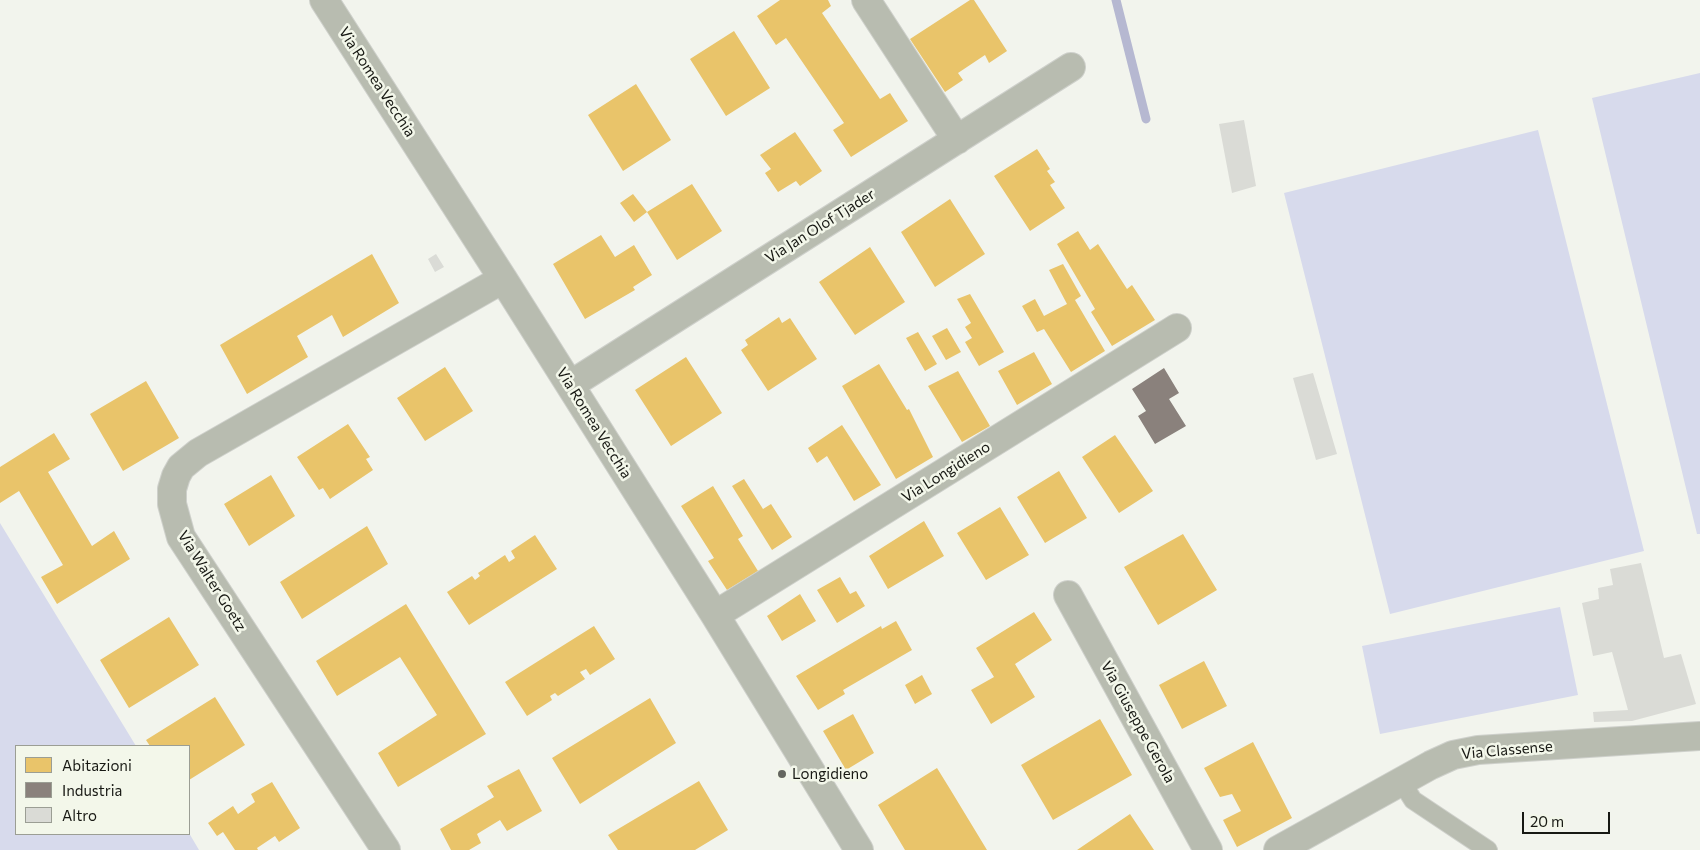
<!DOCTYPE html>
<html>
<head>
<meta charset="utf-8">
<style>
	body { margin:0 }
	#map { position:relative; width:1700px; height:850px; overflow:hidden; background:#f2f4ed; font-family:Commissioner,sans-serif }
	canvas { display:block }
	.legend { position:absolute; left:15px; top:745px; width:175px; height:90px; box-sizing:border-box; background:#f3f7ea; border:1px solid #9b9e94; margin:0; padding:6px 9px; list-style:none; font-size:15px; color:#171813 }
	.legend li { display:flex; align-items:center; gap:10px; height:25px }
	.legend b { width:25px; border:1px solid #9b9e94 }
	.scale { position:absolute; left:1522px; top:812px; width:88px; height:22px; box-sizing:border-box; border:2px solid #171813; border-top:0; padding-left:6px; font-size:15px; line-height:18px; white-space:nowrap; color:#171813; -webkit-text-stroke:4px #f3f7ea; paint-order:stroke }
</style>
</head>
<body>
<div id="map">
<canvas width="1700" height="850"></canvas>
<ul class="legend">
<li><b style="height:14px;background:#e9c46a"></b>Abitazioni</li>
<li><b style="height:14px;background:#8a817c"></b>Industria</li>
<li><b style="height:14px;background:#dadbd6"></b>Altro</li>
</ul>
<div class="scale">20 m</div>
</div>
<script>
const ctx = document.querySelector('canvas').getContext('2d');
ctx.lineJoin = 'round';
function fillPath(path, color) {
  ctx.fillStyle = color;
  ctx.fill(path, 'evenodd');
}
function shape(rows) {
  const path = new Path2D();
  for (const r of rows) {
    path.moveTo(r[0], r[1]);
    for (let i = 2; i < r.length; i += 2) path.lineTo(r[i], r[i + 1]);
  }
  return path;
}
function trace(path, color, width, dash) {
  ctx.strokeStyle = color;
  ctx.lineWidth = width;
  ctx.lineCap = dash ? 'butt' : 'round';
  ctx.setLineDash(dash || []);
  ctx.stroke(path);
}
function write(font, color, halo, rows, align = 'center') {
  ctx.font = font + ' Commissioner,sans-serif';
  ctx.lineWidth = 5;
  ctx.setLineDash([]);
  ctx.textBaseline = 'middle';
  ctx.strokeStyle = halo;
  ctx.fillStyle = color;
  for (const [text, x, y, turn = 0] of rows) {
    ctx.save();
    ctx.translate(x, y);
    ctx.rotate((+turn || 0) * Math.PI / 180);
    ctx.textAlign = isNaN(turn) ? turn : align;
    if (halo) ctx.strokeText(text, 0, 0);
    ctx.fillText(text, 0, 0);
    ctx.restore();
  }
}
const green = shape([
	[1700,73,1700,534,1697,534,1592,98],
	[1538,130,1644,551,1390,614,1284,193],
	[0,523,136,746,16,746,16,834,189,833,199,850,0,850],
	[1560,607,1578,695,1380,734,1362,646]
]);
const homes = shape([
	[780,0,828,0,831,6,822,13,880,99,890,93,908,121,851,157,833,130,844,123,786,38,776,45,757,16],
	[970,0,974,0,1007,51,989,63,985,55,958,73,963,80,945,92,910,39],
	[734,31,770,88,726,116,690,59],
	[636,84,671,140,623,171,588,115],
	[795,132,822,171,800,186,796,181,778,192,765,173,771,169,760,155],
	[1037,149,1050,169,1047,171,1055,182,1050,185,1065,208,1030,231,994,176],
	[692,184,722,231,677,260,647,212],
	[633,194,647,212,634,222,620,203],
	[950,199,985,254,935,287,901,232],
	[1078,231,1090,250,1098,244,1127,289,1132,285,1155,320,1112,346,1091,312,1095,309,1057,244],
	[601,235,615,257,634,245,652,275,633,287,635,290,585,319,553,264],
	[870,247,905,302,855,335,819,282],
	[372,254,399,303,343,337,332,315,297,336,308,357,247,394,220,345],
	[1063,264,1081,296,1075,300,1105,351,1071,372,1044,329,1037,332,1022,306,1035,299,1044,316,1067,304,1049,270],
	[970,294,1004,352,979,366,965,342,972,338,965,327,971,323,957,299],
	[779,317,782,323,790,318,817,359,768,391,741,350,748,345,745,340],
	[947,328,961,352,946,360,932,336],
	[918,332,937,364,925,371,906,338],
	[1034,352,1052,384,1017,405,998,371],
	[686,357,722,413,671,446,635,390],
	[879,364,907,410,909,409,933,457,896,479,842,386],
	[445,367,473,411,425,441,397,398],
	[958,371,990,426,962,442,928,386],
	[146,381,179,438,123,471,90,414],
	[348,424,370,457,366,459,373,470,330,499,323,488,319,490,297,457],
	[842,425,881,485,854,501,827,456,817,463,808,448],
	[54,433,70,459,48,472,92,546,114,531,130,559,57,604,41,577,63,565,19,491,0,503,0,467],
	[1115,435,1153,491,1119,513,1082,457],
	[1059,471,1087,518,1045,543,1017,497],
	[271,475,295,516,249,546,224,504],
	[744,479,763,509,771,504,792,537,772,550,732,486],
	[713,486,743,536,738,539,758,571,727,590,708,561,714,558,681,506],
	[1000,507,1029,555,986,580,957,533],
	[924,521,944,556,888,589,869,556],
	[367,526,388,564,302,619,280,582],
	[1183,534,1217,590,1158,625,1124,567],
	[535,535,557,569,469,625,447,592,472,576,475,580,480,576,478,573,505,555,509,562,515,558,511,551],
	[840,577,850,594,856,591,865,606,837,623,817,590],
	[800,594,816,621,782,641,767,616],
	[406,604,486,734,398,787,378,753,437,715,400,657,337,696,316,661],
	[1034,612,1052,640,1015,664,1035,697,991,724,971,690,994,677,976,648],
	[169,617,199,665,129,708,100,660],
	[896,621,912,650,843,690,845,694,818,710,796,676,881,626,882,629],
	[594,626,615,659,590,675,586,669,580,672,585,679,558,696,555,693,550,696,552,700,527,716,505,682],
	[1204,661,1227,706,1182,729,1159,685],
	[922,675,932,694,915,704,905,685],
	[215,697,245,745,189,780,189,746,150,746,146,740],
	[650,698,676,743,580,804,552,758],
	[853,714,874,753,846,770,823,731],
	[1100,719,1132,775,1053,820,1021,765],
	[1253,742,1292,818,1237,847,1223,820,1241,811,1232,794,1220,797,1204,768],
	[937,768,950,789,987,850,905,850,878,805],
	[519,769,542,811,507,831,500,820,477,834,481,843,469,850,451,850,440,829,494,797,487,786],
	[699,781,728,830,695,850,618,850,608,835],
	[272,782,300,828,279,842,275,836,257,848,258,850,235,850,223,832,217,836,208,823,233,806,238,814,255,802,251,794],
	[1130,814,1154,850,1077,850]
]);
const industry = shape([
	[1164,368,1179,393,1169,399,1186,426,1155,444,1138,416,1146,411,1132,389]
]);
const stream = shape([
	[1116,0,1146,119]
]);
const building = shape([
	[1244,120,1256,186,1232,193,1219,124],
	[436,254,444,267,435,272,428,259],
	[1313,373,1337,454,1316,460,1293,378],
	[1641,563,1664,658,1681,654,1696,704,1632,721,1594,722,1593,712,1628,710,1612,652,1593,656,1582,603,1599,599,1598,588,1613,585,1610,569]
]);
const service = shape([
	[1401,781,1413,800,1488,850]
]);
const minor = shape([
	[324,0,503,279,715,615,859,850],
	[866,0,957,140],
	[570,385,1071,67],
	[1068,595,1208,850],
	[715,615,1177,328],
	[386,850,181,537,172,504,172,489,176,476,181,467,198,453,503,279],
	[1278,850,1431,765,1453,755,1478,750,1700,736]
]);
const markers = [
	[782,774,5,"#64655f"]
];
const streetNames = [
	["Via Romea Vecchia",377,82,57],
	["Via Jan Olof Tjader",820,226,-32],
	["Via Romea Vecchia",594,423,58],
	["Via Longidieno",946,472,-32],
	["Via Walter Goetz",212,581,58],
	["Via Giuseppe Gerola",1138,722,61],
	["Via Classense",1507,750,-5]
];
const poiNames = [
	["Longidieno",792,774]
];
fillPath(green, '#d7daec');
fillPath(homes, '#e9c46a');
fillPath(industry, '#8a817c');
trace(stream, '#b6b8d1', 9);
fillPath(building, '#dadbd6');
trace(service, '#ced0cb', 20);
trace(minor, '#ced0cb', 30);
trace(service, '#b8bcb0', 18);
trace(minor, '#b8bcb0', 28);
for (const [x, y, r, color] of markers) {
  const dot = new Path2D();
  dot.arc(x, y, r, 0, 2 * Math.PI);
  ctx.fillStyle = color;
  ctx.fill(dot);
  trace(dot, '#f3f7ea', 2);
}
write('15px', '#171813', '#f3f7ea', streetNames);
write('15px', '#171813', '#f3f7ea', poiNames, 'left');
</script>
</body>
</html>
